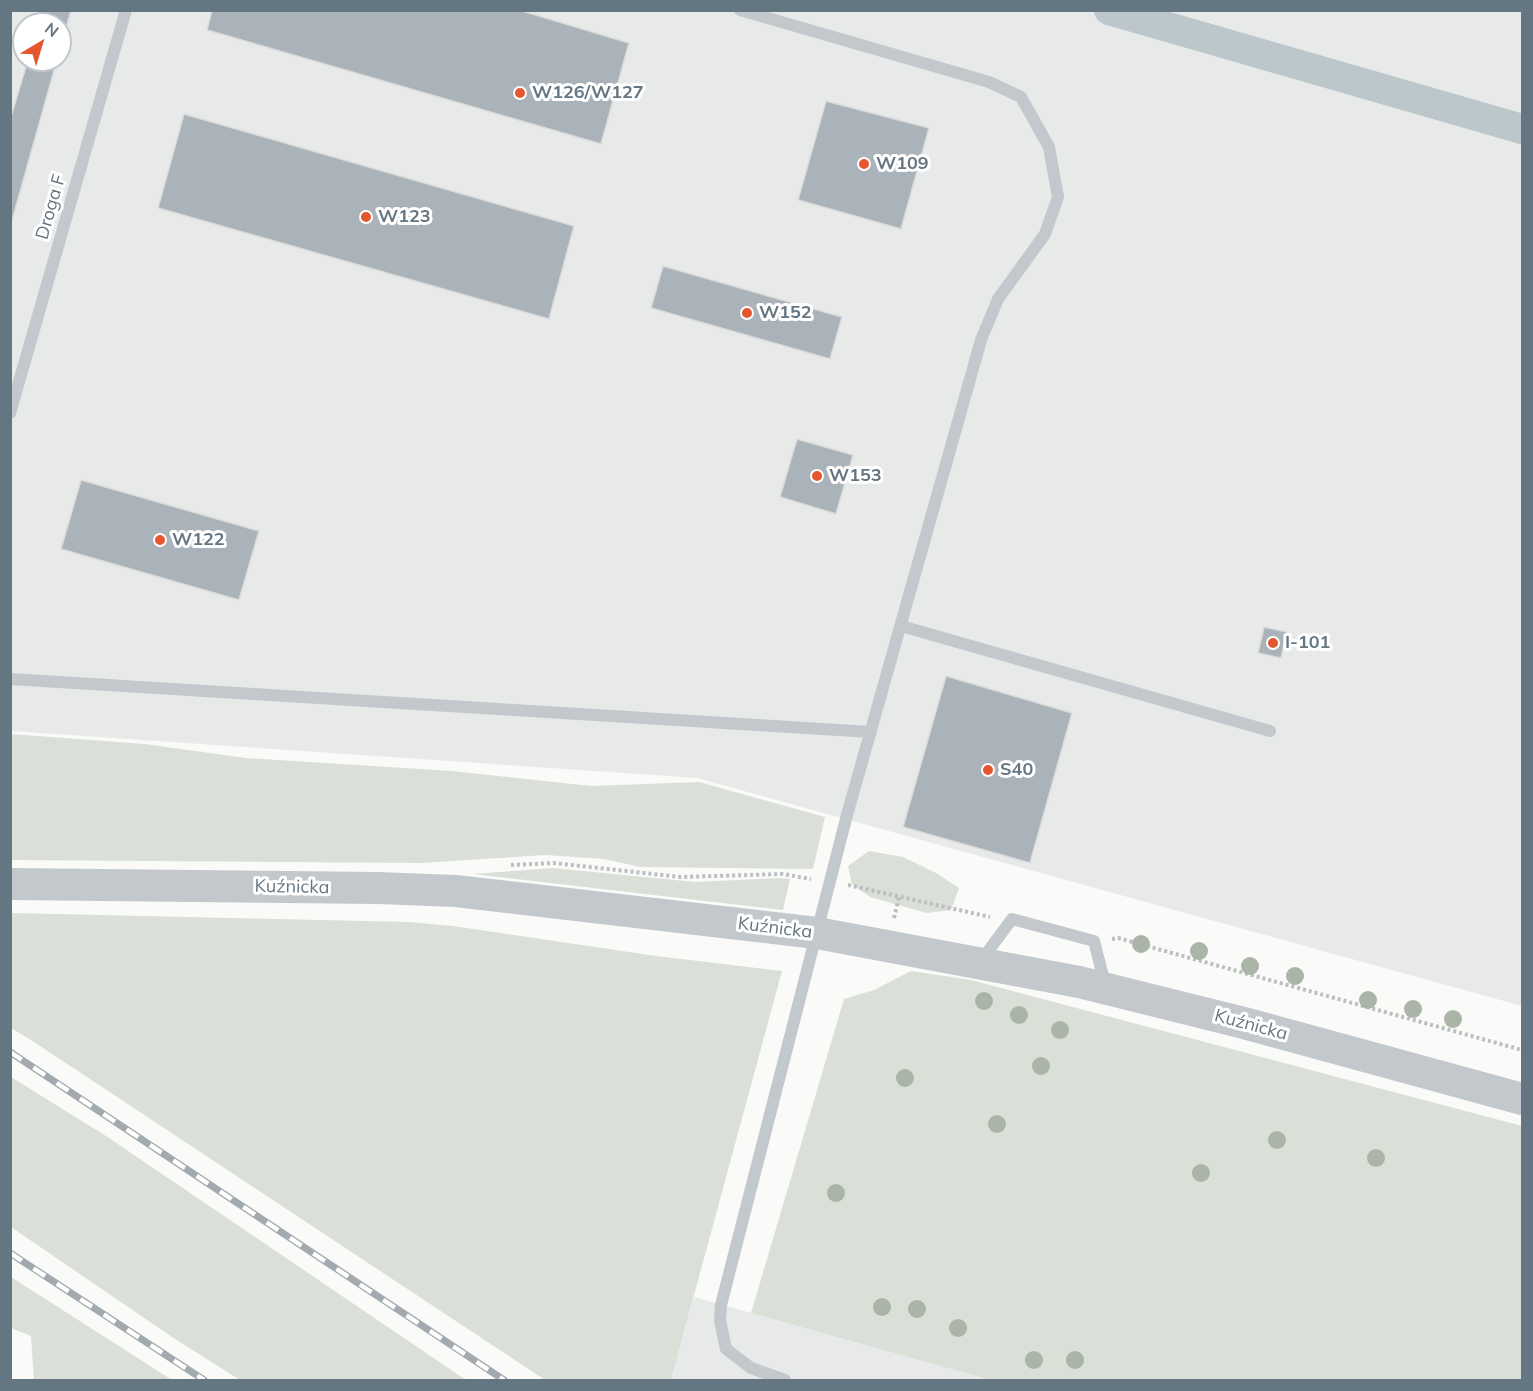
<!DOCTYPE html>
<html>
<head>
<meta charset="utf-8">
<style>
	body { margin:0 }
	#map { position:relative; width:1533px; height:1391px; overflow:hidden; background:#fafaf8; font-family:Mulish,sans-serif }
	canvas { display:block }
	.frame { position:absolute; inset:0; border:12px solid #657683; pointer-events:none }
	.north { position:absolute; left:12px; top:12px; width:60px; height:60px; box-sizing:border-box; background:#fff; border:2px solid #c1c8cd; border-radius:50%; rotate:38deg; font-size:16px; font-weight:700; line-height:24px; text-align:center; color:#657683 }
	.north::after { content:''; display:block; margin:auto; width:21px; height:27px; background:#e4572e; clip-path:polygon(50% 0,100% 100%,50% 72%,0 100%) }
</style>
</head>
<body>
<div id="map">
<canvas width="1533" height="1391"></canvas>
<div class="frame"></div>
<div class="north">N</div>
</div>
<script>
const ctx = document.querySelector('canvas').getContext('2d');
ctx.lineJoin = 'round';
function fillPath(path, color) {
  ctx.fillStyle = color;
  ctx.fill(path, 'evenodd');
}
function shape(rows) {
  const path = new Path2D();
  for (const r of rows) {
    path.moveTo(r[0], r[1]);
    for (let i = 2; i < r.length; i += 2) path.lineTo(r[i], r[i + 1]);
  }
  return path;
}
function trace(path, color, width, dash) {
  ctx.strokeStyle = color;
  ctx.lineWidth = width;
  ctx.lineCap = dash ? 'butt' : 'round';
  ctx.setLineDash(dash || []);
  ctx.stroke(path);
}
function write(font, color, halo, rows, align = 'center') {
  ctx.font = font + ' Mulish,sans-serif';
  ctx.lineWidth = 6;
  ctx.setLineDash([]);
  ctx.textBaseline = 'middle';
  ctx.strokeStyle = halo;
  ctx.fillStyle = color;
  for (const [text, x, y, turn = 0] of rows) {
    ctx.save();
    ctx.translate(x, y);
    ctx.rotate((+turn || 0) * Math.PI / 180);
    ctx.textAlign = isNaN(turn) ? turn : align;
    if (halo) ctx.strokeText(text, 0, 0);
    ctx.fillText(text, 0, 0);
    ctx.restore();
  }
}
const built = shape([
	[10,11,1522,11,1522,1006,697,778,11,731],
	[24,24,60,24,60,60,24,60],
	[694,1297,990,1380,671,1380]
]);
const green = shape([
	[11,734,144,744,246,758,452,771,591,786,699,782,825,817,813,869,640,867,605,859,545,855,422,863,11,860],
	[869,851,903,857,936,873,959,888,951,910,927,913,870,897,852,884,848,866],
	[553,868,695,882,779,878,790,879,783,910,473,874],
	[11,913,409,922,453,926,656,956,782,971,671,1380,545,1380,34,1042,11,1028],
	[911,971,971,980,1522,1126,1522,1380,990,1380,751,1313,844,999,874,990],
	[11,1077,106,1136,466,1380,240,1380,175,1339,11,1227],
	[11,1277,172,1380,34,1380,31,1336,11,1328]
]);
const canal = shape([
	[1109,10,1522,129]
]);
const building = shape([
	[42,10,71,10,60,50,60,24,38,24,42,10],
	[212,10,519,10,629,43,601,144,207,30,212,10],
	[28,60,57,60,11,224,10,120,28,60],
	[826,101,929,128,901,229,798,200,826,101],
	[184,114,574,226,549,319,158,208,184,114],
	[663,266,842,317,830,359,651,308,663,266],
	[797,439,853,455,836,514,780,497,797,439],
	[81,480,259,531,239,600,61,549,81,480],
	[1264,627,1287,632,1281,658,1258,653,1264,627],
	[946,676,1072,713,1030,863,903,827,946,676]
]);
const path = shape([
	[511,865,554,863,680,877,783,874,811,879],
	[848,885,990,917],
	[894,918,899,897],
	[1112,939,1118,938,1522,1050]
]);
const service = shape([
	[740,10,989,82,1021,97,1049,147,1058,197,1045,234,998,299,981,340,847,815,721,1305,720,1320,726,1349,751,1368,785,1380],
	[10,413,126,10],
	[901,626,1270,731],
	[10,679,871,732],
	[980,962,1012,919,1094,941,1106,988]
]);
const tertiary = shape([
	[10,884,378,888,456,891,817,933,1079,982,1244,1023,1522,1099]
]);
const rail = shape([
	[10,1052,504,1380],
	[10,1253,204,1380]
]);
const trees = [
	[1141,944],
	[1199,951],
	[1250,966],
	[1295,976],
	[1368,1000],
	[984,1001],
	[1413,1009],
	[1019,1015],
	[1453,1019],
	[1060,1030],
	[1041,1066],
	[905,1078],
	[997,1124],
	[1277,1140],
	[1376,1158],
	[1201,1173],
	[836,1193],
	[882,1307],
	[917,1309],
	[958,1328],
	[1034,1360],
	[1075,1360]
];
const markers = [
	[520,93,6,"#e4572e"],
	[864,164,6,"#e4572e"],
	[366,217,6,"#e4572e"],
	[747,313,6,"#e4572e"],
	[817,476,6,"#e4572e"],
	[160,540,6,"#e4572e"],
	[1273,643,6,"#e4572e"],
	[988,770,6,"#e4572e"]
];
const poiNames = [
	["W126/W127",532,93],
	["W109",876,164],
	["W123",378,217],
	["W152",759,313],
	["W153",829,476],
	["W122",172,540],
	["I-101",1285,643],
	["S40",1000,770]
];
const streetNames = [
	["Droga F",51,207,-74],
	["Kuźnicka",292,887,1],
	["Kuźnicka",775,928,7],
	["Kuźnicka",1251,1025,15]
];
fillPath(built, '#e8e9e9');
fillPath(green, '#dadfd7');
trace(canal, '#bbc7cb', 30);
fillPath(building, '#aab3b9');
trace(building, '#dcdcda', 1.5);
trace(path, '#bbbfc2', 4, [3, 3]);
trace(service, '#c3c8cc', 12);
trace(tertiary, '#c3c8cc', 32);
trace(rail, '#a2aab0', 7);
trace(rail, '#fff', 4.5, [14]);
ctx.fillStyle = '#aab4a7';
for (const [x, y] of trees) {
  ctx.beginPath();
  ctx.arc(x, y, 9, 0, 2 * Math.PI);
  ctx.fill();
}
for (const [x, y, r, color] of markers) {
  const dot = new Path2D();
  dot.arc(x, y, r, 0, 2 * Math.PI);
  ctx.fillStyle = color;
  ctx.fill(dot);
  trace(dot, '#fff', 2);
}
write('bold 18px', '#657683', '#fff', poiNames, 'left');
write('18px', '#657683', '#fff', streetNames);
</script>
</body>
</html>
